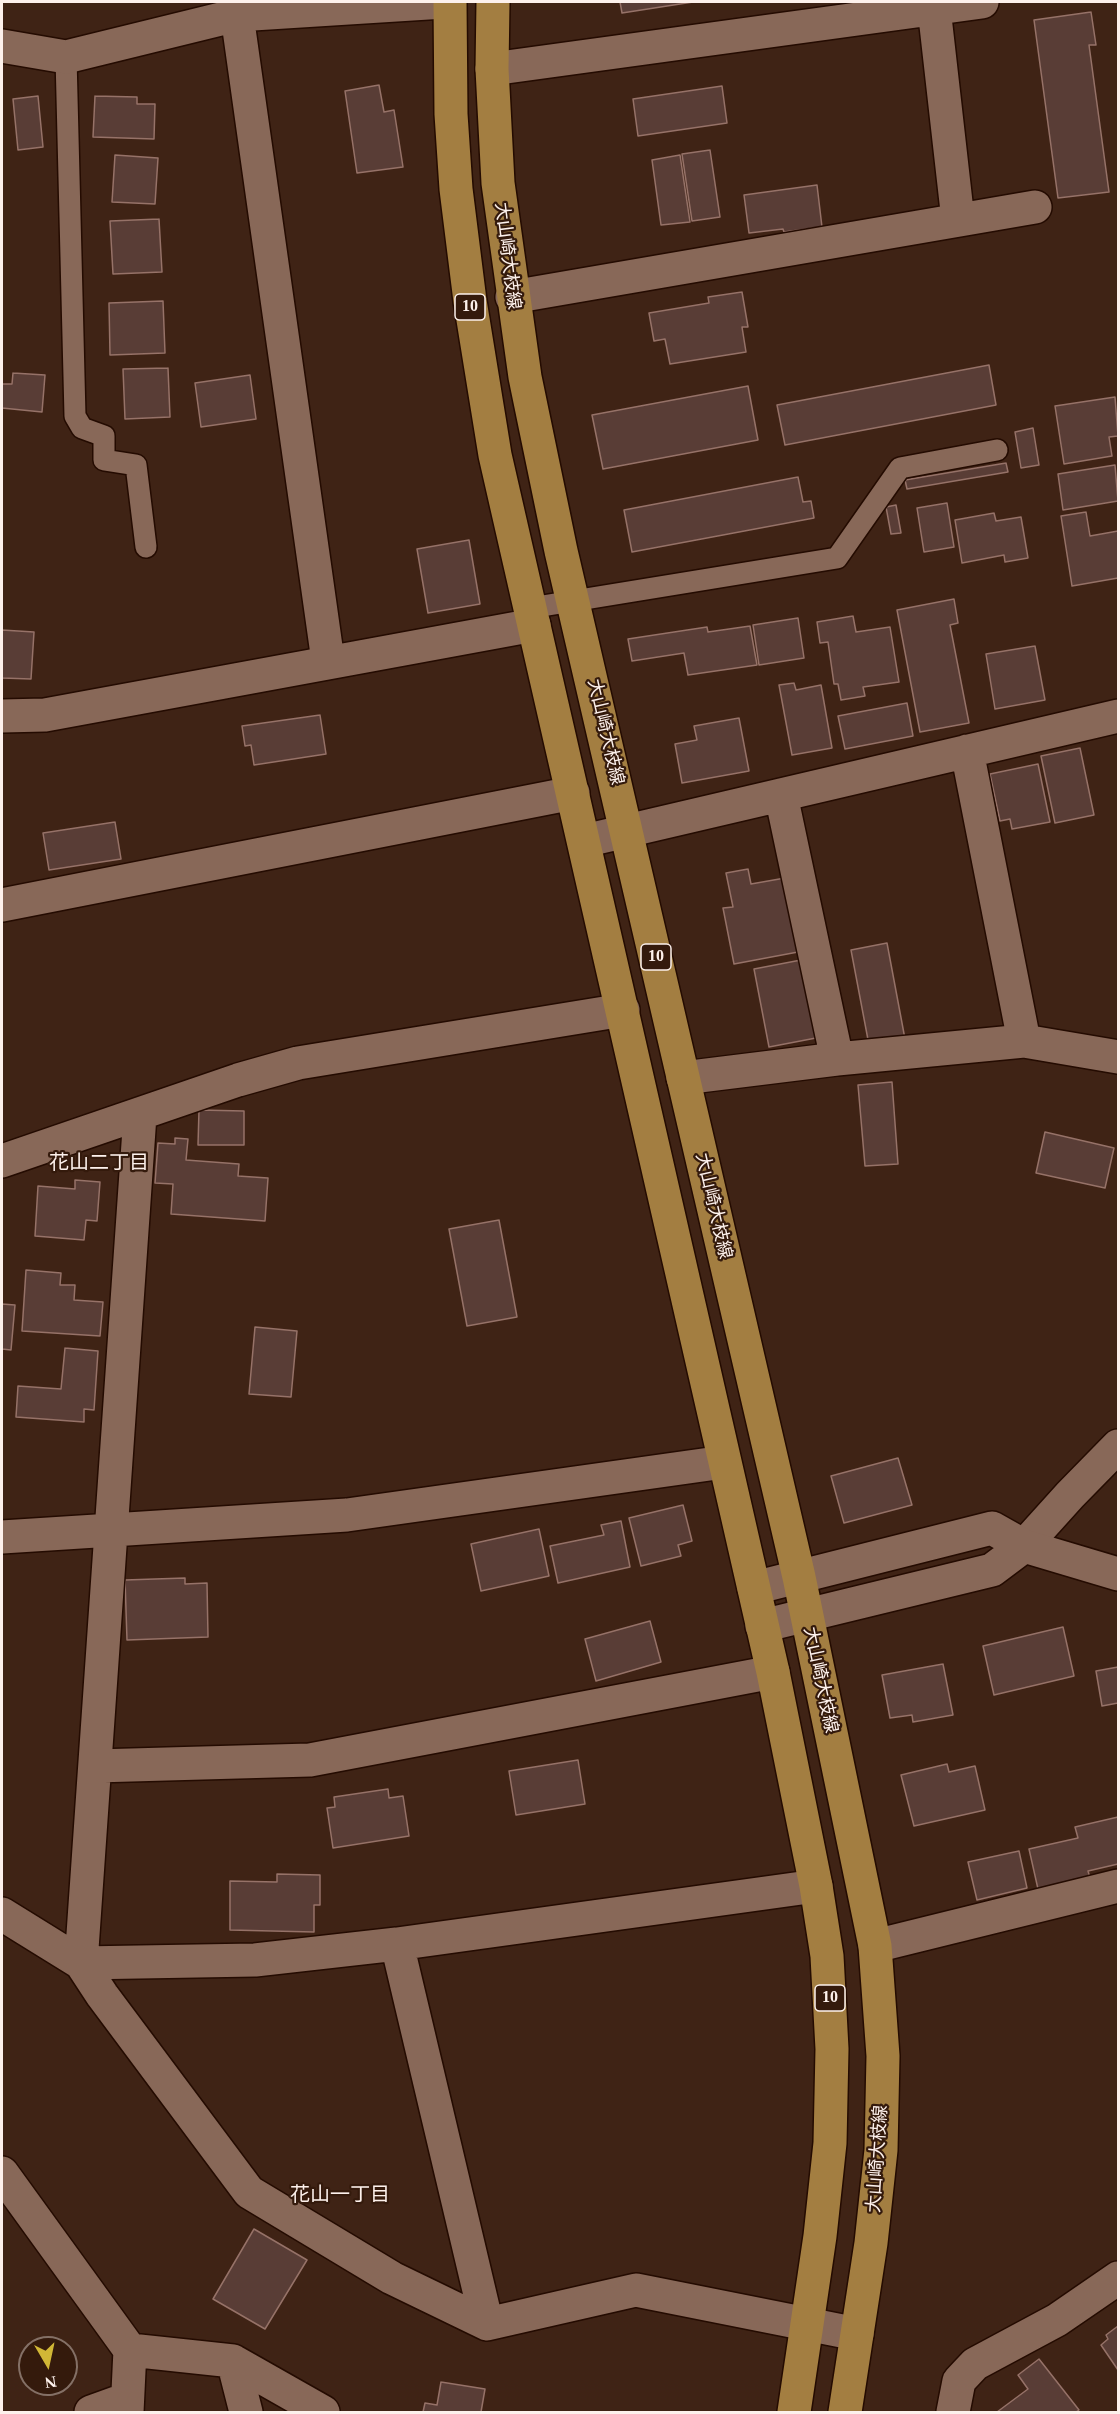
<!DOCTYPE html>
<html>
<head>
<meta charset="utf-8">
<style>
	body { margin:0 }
	#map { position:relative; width:1120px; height:2414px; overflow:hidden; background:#3f2315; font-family:"Times New Roman",serif }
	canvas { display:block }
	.frame { position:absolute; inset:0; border:3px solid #fdf1ec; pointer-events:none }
	.north { position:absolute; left:18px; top:2336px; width:60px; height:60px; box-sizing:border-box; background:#341a0c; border:2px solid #847066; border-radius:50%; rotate:171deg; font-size:16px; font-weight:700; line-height:24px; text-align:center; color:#fdf1ec }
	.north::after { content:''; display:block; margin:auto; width:21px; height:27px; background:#d1b736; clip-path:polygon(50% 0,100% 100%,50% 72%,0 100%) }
</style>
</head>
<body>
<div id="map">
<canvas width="1120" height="2414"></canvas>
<div class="frame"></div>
<div class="north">N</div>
</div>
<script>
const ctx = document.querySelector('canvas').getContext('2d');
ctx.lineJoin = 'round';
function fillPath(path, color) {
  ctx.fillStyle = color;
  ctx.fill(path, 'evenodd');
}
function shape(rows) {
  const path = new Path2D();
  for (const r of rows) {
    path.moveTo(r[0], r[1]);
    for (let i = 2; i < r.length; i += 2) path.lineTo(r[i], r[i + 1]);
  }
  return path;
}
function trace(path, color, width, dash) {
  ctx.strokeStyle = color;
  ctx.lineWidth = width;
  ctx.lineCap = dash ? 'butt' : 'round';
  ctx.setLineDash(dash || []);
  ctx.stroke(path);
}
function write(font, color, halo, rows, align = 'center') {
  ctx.font = font + ' "Times New Roman","Noto Sans JP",serif';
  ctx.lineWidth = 4.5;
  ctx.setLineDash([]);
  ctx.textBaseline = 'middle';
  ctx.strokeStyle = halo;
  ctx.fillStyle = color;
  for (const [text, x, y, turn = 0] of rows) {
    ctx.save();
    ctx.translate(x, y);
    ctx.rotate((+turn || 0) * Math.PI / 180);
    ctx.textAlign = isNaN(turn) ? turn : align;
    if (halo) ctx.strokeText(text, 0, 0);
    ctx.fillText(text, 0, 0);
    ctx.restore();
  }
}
const building = shape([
	[620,2,693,2,622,13,620,2],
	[1091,12,1096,45,1089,45,1109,192,1058,198,1034,20,1091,12],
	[379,85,384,112,394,110,403,167,357,173,345,91,379,85],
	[722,86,727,123,638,136,633,99,722,86],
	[38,96,43,147,18,150,13,99,38,96],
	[95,96,137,97,137,104,155,104,154,139,93,137,95,96],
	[710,150,720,217,692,221,682,154,710,150],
	[115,155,158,158,155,204,112,202,115,155],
	[680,155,690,222,661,225,652,160,680,155],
	[817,185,822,227,784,232,783,229,749,233,744,195,817,185],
	[159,219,162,272,113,274,110,221,159,219],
	[742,292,748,327,742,327,746,352,670,364,665,339,654,341,649,313,709,303,708,297,742,292],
	[163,301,165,353,110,355,109,303,163,301],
	[989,365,996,405,785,445,777,405,989,365],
	[168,368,170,417,125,419,123,369,168,368],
	[13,373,45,375,42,412,2,408,2,384,12,384,13,373],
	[250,375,256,419,201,427,195,383,250,375],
	[748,386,758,440,603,469,592,415,748,386],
	[1115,397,1118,436,1109,437,1112,456,1064,464,1055,406,1115,397],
	[1033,428,1039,465,1021,468,1015,432,1033,428],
	[1006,463,1008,472,907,489,905,480,1006,463],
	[1115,465,1118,501,1063,510,1058,474,1115,465],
	[798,477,803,502,811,501,814,518,632,552,624,510,798,477],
	[947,503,954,547,924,552,917,508,947,503],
	[896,505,901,533,891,534,886,507,896,505],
	[1086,512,1090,536,1118,531,1118,578,1072,586,1061,516,1086,512],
	[994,513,996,521,1021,517,1028,558,1005,562,1004,555,962,563,955,520,994,513],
	[469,540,480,604,428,613,417,549,469,540],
	[954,599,958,623,950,625,969,723,920,732,897,610,954,599],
	[853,616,856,632,890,627,899,682,863,687,865,696,841,700,838,684,834,684,828,642,820,643,817,622,853,616],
	[798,618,804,658,759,665,753,625,798,618],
	[750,626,757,665,688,675,684,653,632,661,628,639,707,627,708,632,750,626],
	[2,630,34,632,31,679,2,678,2,630],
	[1035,646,1045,700,995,709,986,654,1035,646],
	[794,683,796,690,821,685,832,748,792,755,779,685,794,683],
	[907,703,913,736,845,749,838,716,907,703],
	[320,715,326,754,254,765,251,745,245,746,242,726,320,715],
	[739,718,749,771,682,783,675,744,697,740,694,726,739,718],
	[1080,748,1094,815,1055,823,1041,756,1080,748],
	[1038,764,1050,822,1012,829,1010,819,1000,821,990,774,1038,764],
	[115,822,121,859,49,870,43,833,115,822],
	[748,869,751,884,785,878,798,952,734,964,723,908,733,907,726,873,748,869],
	[887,943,905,1039,869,1045,851,950,887,943],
	[801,960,816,1038,769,1047,754,969,801,960],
	[892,1082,898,1164,865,1166,858,1085,892,1082],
	[199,1110,244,1111,244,1145,198,1145,199,1110],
	[1045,1132,1114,1148,1105,1188,1036,1173,1045,1132],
	[175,1138,188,1139,186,1160,239,1164,238,1176,268,1178,265,1221,171,1214,173,1184,155,1183,158,1143,175,1144,175,1138],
	[75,1180,100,1182,97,1221,86,1220,84,1240,35,1236,38,1186,75,1189,75,1180],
	[499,1220,517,1317,467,1326,449,1229,499,1220],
	[26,1270,61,1273,60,1285,75,1285,74,1300,103,1302,100,1336,22,1331,26,1270],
	[2,1304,15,1305,11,1350,2,1349,2,1304],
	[255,1327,297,1331,291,1397,249,1394,255,1327],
	[65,1348,98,1351,94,1410,84,1409,84,1422,16,1417,18,1386,61,1389,65,1348],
	[898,1458,912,1505,844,1523,831,1476,898,1458],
	[683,1505,692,1541,678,1545,681,1556,641,1566,629,1518,683,1505],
	[621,1521,630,1567,558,1583,550,1546,604,1535,601,1525,621,1521],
	[539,1529,549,1576,481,1591,471,1544,539,1529],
	[185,1578,185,1584,207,1583,208,1637,127,1640,125,1580,185,1578],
	[650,1621,661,1662,596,1681,585,1639,650,1621],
	[1063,1627,1074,1676,994,1695,983,1646,1063,1627],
	[943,1664,953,1715,913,1722,912,1715,890,1718,882,1675,943,1664],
	[1118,1667,1118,1703,1102,1706,1096,1671,1118,1667],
	[578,1760,585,1804,516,1815,509,1771,578,1760],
	[947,1764,949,1772,975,1766,985,1810,914,1826,901,1775,947,1764],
	[388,1789,389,1798,403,1796,409,1836,333,1848,327,1808,335,1807,334,1797,388,1789],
	[1118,1817,1118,1864,1088,1871,1090,1878,1038,1889,1029,1849,1078,1838,1075,1827,1118,1817],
	[1019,1851,1027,1888,977,1900,968,1862,1019,1851],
	[277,1874,320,1875,320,1905,314,1905,314,1932,230,1930,230,1881,277,1882,277,1874],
	[254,2229,307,2260,265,2329,213,2299,254,2229],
	[1118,2326,1118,2370,1101,2345,1108,2339,1106,2335,1118,2326],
	[1039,2359,1079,2410,1076,2412,997,2412,1028,2389,1018,2375,1039,2359],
	[441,2382,485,2389,481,2412,423,2412,425,2403,437,2405,441,2382]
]);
const service = shape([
	[66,57,75,416,82,428,104,436,104,460,136,465,146,547],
	[530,608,837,558,900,468,997,450]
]);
const minor = shape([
	[934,8,958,220],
	[237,15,328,661],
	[2,46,66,57,237,15,444,2],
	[492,69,982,2],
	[512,297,1035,207],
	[2,716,45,715,534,625],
	[967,751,1024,1041],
	[781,795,837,1059],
	[584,841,1118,716],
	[2,905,573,793],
	[683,1078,837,1059,1024,1041,1118,1057],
	[2,1161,238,1080,298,1063,623,1010],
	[2,1537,347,1515,724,1462],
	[1024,1546,1070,1495,1118,1446],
	[95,1766,310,1760,773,1672],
	[2,1914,81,1963,102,1995,249,2192,392,2278,487,2324,636,2290,857,2334],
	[397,1944,487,2324],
	[875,1946,1118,1886],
	[81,1963,140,1115],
	[81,1963,255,1960,397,1944,816,1886],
	[2,2173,130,2350,127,2412],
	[130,2350,233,2361,323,2412],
	[233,2361,246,2412],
	[91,2412,127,2399],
	[953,2412,959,2381,975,2364,1057,2320,1118,2278]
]);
const tertiary = shape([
	[754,1588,992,1528,1024,1546,1118,1574],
	[762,1626,992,1570,1024,1546]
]);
const primary = shape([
	[450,2,451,114,456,189,470,301,495,455,773,1672,816,1886,827,1956,832,2049,830,2143,820,2236,794,2412],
	[493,2,492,69,498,183,525,377,561,551,799,1577,875,1946,883,2056,881,2150,871,2243,845,2412]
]);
const shields = [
	[470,307,30],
	[656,957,30],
	[830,1998,30]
];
const shieldNames = [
	["10",470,307],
	["10",656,957],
	["10",830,1998]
];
const streetNames = [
	["大山崎大枝線",507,256,83],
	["大山崎大枝線",605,732,77],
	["大山崎大枝線",713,1206,77],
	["大山崎大枝線",820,1680,78],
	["大山崎大枝線",878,2159,-86]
];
const neighbourhoodNames = [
	["花山二丁目",99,1164],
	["花山一丁目",340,2196]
];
fillPath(building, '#593d36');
trace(building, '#967268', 1.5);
trace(service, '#240b01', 24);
trace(minor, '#240b01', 36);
trace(tertiary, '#240b01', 36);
trace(primary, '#240b01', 36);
trace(service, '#886858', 21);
trace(minor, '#886858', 33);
trace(tertiary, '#886858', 33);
trace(primary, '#a37e41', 33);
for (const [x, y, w] of shields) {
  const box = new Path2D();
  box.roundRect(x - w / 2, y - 13, w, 26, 4.5);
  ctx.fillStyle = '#341a0c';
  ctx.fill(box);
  trace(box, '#fdf1ec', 1.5);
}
write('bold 16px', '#fdf1ec', null, shieldNames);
write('18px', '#fdf1ec', '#341a0c', streetNames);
write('20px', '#fdf1ec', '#341a0c', neighbourhoodNames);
</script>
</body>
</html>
